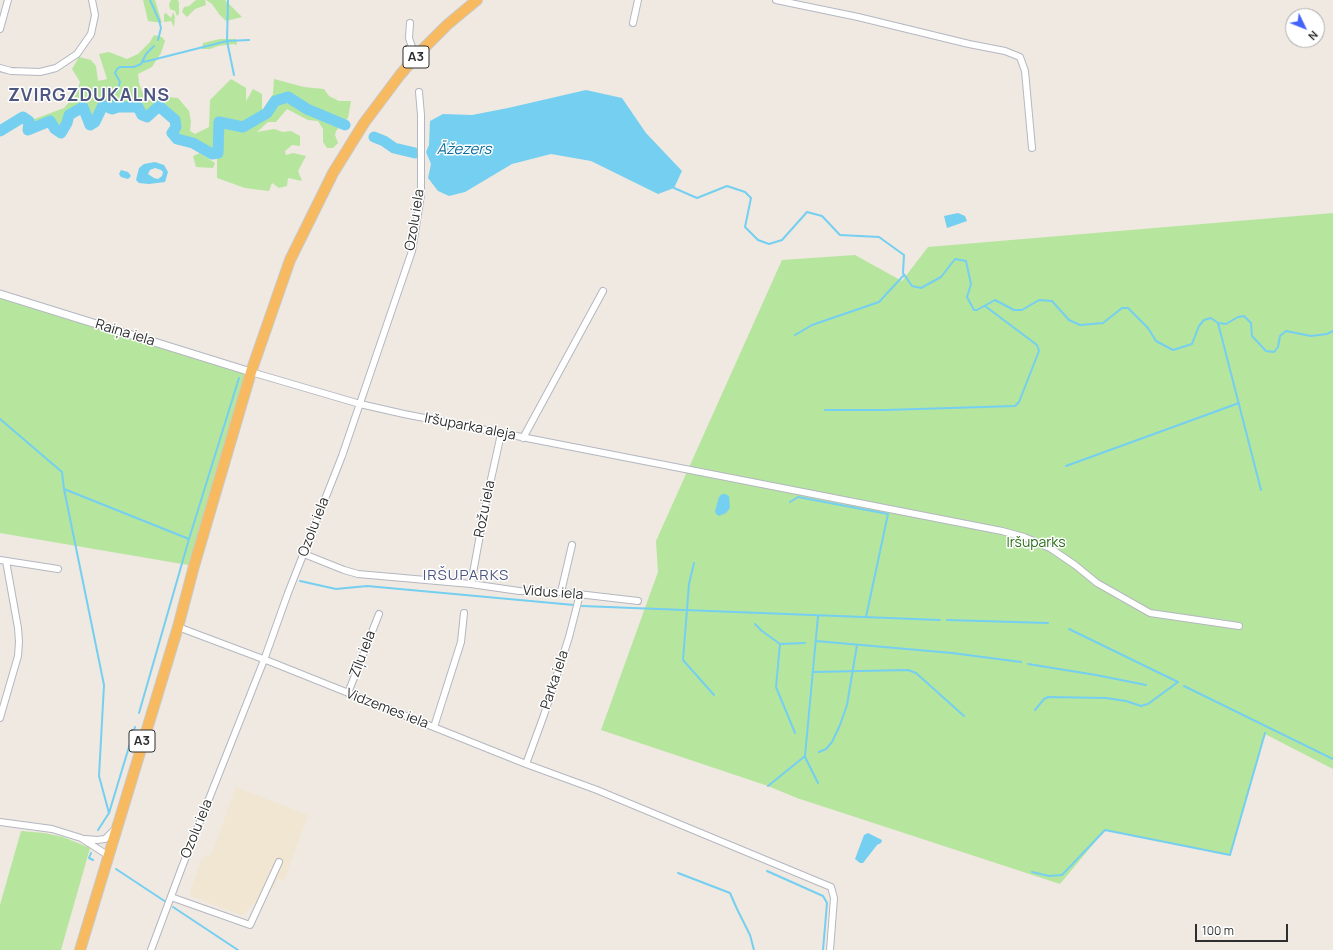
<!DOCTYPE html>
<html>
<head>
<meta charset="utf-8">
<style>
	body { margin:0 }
	#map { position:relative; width:1333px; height:950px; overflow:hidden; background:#efe9e1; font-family:Manrope,sans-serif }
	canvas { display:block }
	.north { position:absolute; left:1285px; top:8px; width:40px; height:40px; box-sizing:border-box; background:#fff; border:1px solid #ababab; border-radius:50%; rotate:133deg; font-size:11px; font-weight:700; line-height:16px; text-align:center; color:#2e2e2e }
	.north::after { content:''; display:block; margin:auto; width:14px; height:18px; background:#4264fb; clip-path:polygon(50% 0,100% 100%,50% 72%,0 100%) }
	.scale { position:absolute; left:1195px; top:924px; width:93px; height:18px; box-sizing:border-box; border:2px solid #2e2e2e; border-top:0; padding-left:5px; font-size:12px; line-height:14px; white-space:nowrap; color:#2e2e2e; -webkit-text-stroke:3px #fff; paint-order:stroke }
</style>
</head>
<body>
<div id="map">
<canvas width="1333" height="950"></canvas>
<div class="north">N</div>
<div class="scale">100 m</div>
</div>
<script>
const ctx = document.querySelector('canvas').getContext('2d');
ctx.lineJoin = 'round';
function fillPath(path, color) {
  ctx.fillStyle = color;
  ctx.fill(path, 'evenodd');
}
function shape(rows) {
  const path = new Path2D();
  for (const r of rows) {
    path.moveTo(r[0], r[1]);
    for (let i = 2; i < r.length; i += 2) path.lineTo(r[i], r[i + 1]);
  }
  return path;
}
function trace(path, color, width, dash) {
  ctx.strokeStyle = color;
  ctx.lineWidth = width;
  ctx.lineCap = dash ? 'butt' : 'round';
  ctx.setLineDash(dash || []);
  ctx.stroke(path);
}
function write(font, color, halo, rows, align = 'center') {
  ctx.font = font + ' Manrope,sans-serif';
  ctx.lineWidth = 3;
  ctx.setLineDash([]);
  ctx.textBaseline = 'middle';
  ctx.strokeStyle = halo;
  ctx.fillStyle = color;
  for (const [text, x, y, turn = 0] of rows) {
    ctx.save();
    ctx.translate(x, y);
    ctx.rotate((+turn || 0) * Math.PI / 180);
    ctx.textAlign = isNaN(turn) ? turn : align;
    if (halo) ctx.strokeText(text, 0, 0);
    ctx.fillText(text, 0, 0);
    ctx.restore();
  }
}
const education = shape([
	[236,787,308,815,284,881,277,879,274,889,265,886,257,903,249,907,246,913,241,915,191,896,190,892,202,858,211,855]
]);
const green = shape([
	[143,0,155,0,162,23,148,21],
	[171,0,178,0,179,3,179,14,177,16,175,11,170,9,169,5],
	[196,0,205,0,206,5,195,9,187,17,182,12,184,7,189,6],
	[206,0,225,0,242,17,226,21,219,14,212,4],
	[173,12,175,17,174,27,171,21,164,22,164,14,166,13,171,18],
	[154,35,162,37,165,41,161,53,152,67,138,74,139,83,146,102,156,96,178,98,189,111,191,122,190,131,195,134,209,127,210,100,231,79,246,88,246,101,253,89,262,94,262,111,273,94,274,79,304,87,324,89,329,96,339,101,351,101,348,118,336,131,335,135,338,143,333,148,327,148,323,142,323,129,318,121,308,120,287,109,276,122,268,122,257,132,274,129,283,132,291,131,300,136,300,146,292,145,285,151,286,155,293,153,306,156,298,171,302,181,288,178,287,186,279,188,272,183,269,191,245,188,217,178,217,157,202,151,193,143,177,139,172,133,176,127,175,120,159,106,149,115,142,115,138,107,118,107,112,109,103,105,95,122,90,125,83,107,69,115,67,123,61,133,55,129,50,122,28,130,29,121,64,108,76,94,80,82,72,69,79,57,91,60,96,66,98,81,107,79,99,54,109,52,127,59,138,54,150,42],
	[220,39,236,39,237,45,233,44,218,46,210,49,202,49,203,43],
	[200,153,215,163,213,168,196,167,193,156],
	[1333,213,1333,769,1265,734,1230,855,1105,830,1060,884,797,798,768,786,601,730,658,572,656,541,782,260,855,255,902,281,928,247],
	[0,294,251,372,194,566,0,533],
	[21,831,44,833,63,837,90,848,61,950,0,950,0,905]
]);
const water = shape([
	[586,90,622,98,646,133,682,171,674,188,658,194,591,161,551,154,512,164,465,192,449,196,438,191,428,178,431,164,426,152,429,145,430,121,443,114,472,115,508,108],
	[155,162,164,165,168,172,165,182,149,184,139,183,136,180,139,168,144,164],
	[155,168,161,170,163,172,162,176,158,179,154,178,148,174,150,170],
	[121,170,128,172,131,176,128,179,121,177,119,174],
	[958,213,965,216,967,221,947,228,944,216],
	[722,494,725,494,729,496,730,508,726,513,719,516,716,514,715,511,719,497],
	[868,833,882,840,881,843,877,845,863,863,860,863,855,859,864,835]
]);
const stream = shape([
	[150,0,159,20,161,28,158,40],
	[228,0,227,41,234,75],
	[143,62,152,60,227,41,249,40],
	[118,107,114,104,111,96,117,91,120,82,115,73,117,69,120,67,134,67,141,64,146,54,154,46],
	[674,188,697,198,727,186,745,192,751,198,745,227,758,240,769,244,782,240,807,212,822,216,840,235,879,237,904,255,903,273,912,286,921,288,941,277,955,259,966,261,971,284,967,297,974,310,977,310,995,300,1014,310,1022,310,1039,300,1052,301,1069,320,1080,325,1103,323,1122,308,1128,308,1148,328,1156,341,1173,350,1192,344,1199,326,1204,320,1211,318,1218,323,1226,324,1238,317,1244,316,1251,323,1252,336,1266,351,1274,352,1278,347,1280,336,1286,331,1311,336,1327,334,1333,331],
	[1218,323,1261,490],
	[795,335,812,325,879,302,904,275],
	[825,410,885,410,1015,406,1019,402,1039,351,1037,345,985,306],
	[0,419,62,472,64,489,104,685,99,776,109,813],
	[1066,466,1239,403],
	[64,489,189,539],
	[790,502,798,497,888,514,866,617],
	[694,563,689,584,683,660,714,695],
	[300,581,336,589,367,586,574,605],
	[582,606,940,620],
	[947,620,1048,623],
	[755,624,762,631,780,644,805,643],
	[816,641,952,653,1021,662],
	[780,644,776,687,795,733],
	[1028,664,1096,675,1146,685],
	[813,672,908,670,916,673,964,716],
	[1184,686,1333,759],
	[1035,710,1044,699,1048,697,1106,698,1126,701,1141,706,1148,704,1178,682,1069,629],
	[139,713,189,539,239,378],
	[819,752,826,749,832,742,840,725,847,705,857,645],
	[805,757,818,783],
	[768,786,805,756,818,616],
	[98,830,109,813,135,727],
	[91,853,89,858,93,860],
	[116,869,166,902],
	[767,871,823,896,827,903,823,950],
	[1032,872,1049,876,1062,875,1105,830,1230,855,1265,733],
	[678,873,730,893,737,909,750,935,754,950],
	[173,907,238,950]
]);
const river = shape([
	[0,131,23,117,29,121,28,130,50,121,55,129,61,133,67,123,69,115,83,107,90,125,95,122,103,105,112,109,118,107,138,107,142,115,147,117,159,106,175,120,176,127,172,133,177,139,193,143,212,154,218,153,219,122,243,127,267,113,275,101,288,97,307,109,345,125],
	[374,137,384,141,394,148,415,153]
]);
const minor = shape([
	[776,0,858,17,969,44,1005,51,1020,57,1025,71,1032,148],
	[410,23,409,38,413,50,417,55],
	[633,23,638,0],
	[0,29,8,0],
	[0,68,11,71,40,72,56,68,77,54,91,34,95,15,92,0],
	[251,372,360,404,404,414,1002,531,1024,537,1050,548,1075,565,1097,583,1150,613,1239,626],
	[523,438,603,291],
	[304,554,344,570,358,574,471,584,519,591,561,592,638,601],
	[0,560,58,569],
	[471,584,486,502,501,434],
	[561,592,572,545],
	[178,627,271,662,526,764,597,790,831,887,834,898,830,950],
	[348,693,379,614],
	[0,718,18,656,19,642,18,628,6,561],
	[434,727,461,642,464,613],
	[526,764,544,715,569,637,580,594],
	[0,822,52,829,81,838,109,856],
	[85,839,97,840,105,839,114,830],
	[171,897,250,925,279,862],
	[151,950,182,867,264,660,288,593,342,456,412,251,421,195,421,115,419,92]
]);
const tertiary = shape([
	[0,294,251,372]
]);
const trunk = shape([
	[80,950,178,627,194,566,251,372,290,260,333,173,364,123,400,75,417,55,447,25,477,0]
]);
const shields = [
	[416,57,26],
	[142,741,26]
];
const shieldNames = [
	["A3",416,57],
	["A3",142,741]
];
const streetNames = [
	["Ozolu iela",415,220,-81],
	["Raiņa iela",125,333,17],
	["Iršuparka aleja",470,427,11],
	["Rožu iela",485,509,-79],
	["Ozolu iela",314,527,-69],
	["Vidus iela",553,593,4],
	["Zīļu iela",363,654,-69],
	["Parka iela",555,680,-72],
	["Vidzemes iela",387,709,21],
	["Ozolu iela",197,829,-68]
];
const parkNames = [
	["Iršuparks",1036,543]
];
const waterNames = [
	["Āžezers",464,150]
];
const neighbourhoodNames = [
	["IRŠUPARKS",466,576]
];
const districtNames = [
	["ZVIRGZDUKALNS",89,96]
];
fillPath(education, '#f0e6d1');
fillPath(green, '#b6e59e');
fillPath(water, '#75cff0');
trace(stream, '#75cff0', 2);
trace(river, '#75cff0', 11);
trace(minor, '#b4b7c1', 8);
trace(tertiary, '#b4b7c1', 9);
trace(trunk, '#c9c9c9', 12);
trace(minor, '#fff', 6);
trace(tertiary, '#fff', 7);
trace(trunk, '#f8ba60', 10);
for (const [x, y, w] of shields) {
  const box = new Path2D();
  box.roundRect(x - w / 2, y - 11, w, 22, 3);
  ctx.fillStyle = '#fff';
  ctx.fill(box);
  trace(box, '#2e2e2e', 1);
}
write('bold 13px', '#2e2e2e', null, shieldNames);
write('14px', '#2e2e2e', '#fff', streetNames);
write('14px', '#2c6e1b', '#fff', parkNames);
write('italic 15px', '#0d6fa3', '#fff', waterNames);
ctx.letterSpacing = '1px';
write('15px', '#4d5680', '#fff', neighbourhoodNames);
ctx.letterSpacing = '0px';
ctx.letterSpacing = '1px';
write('bold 18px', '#4d5680', '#fff', districtNames);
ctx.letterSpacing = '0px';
</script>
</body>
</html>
